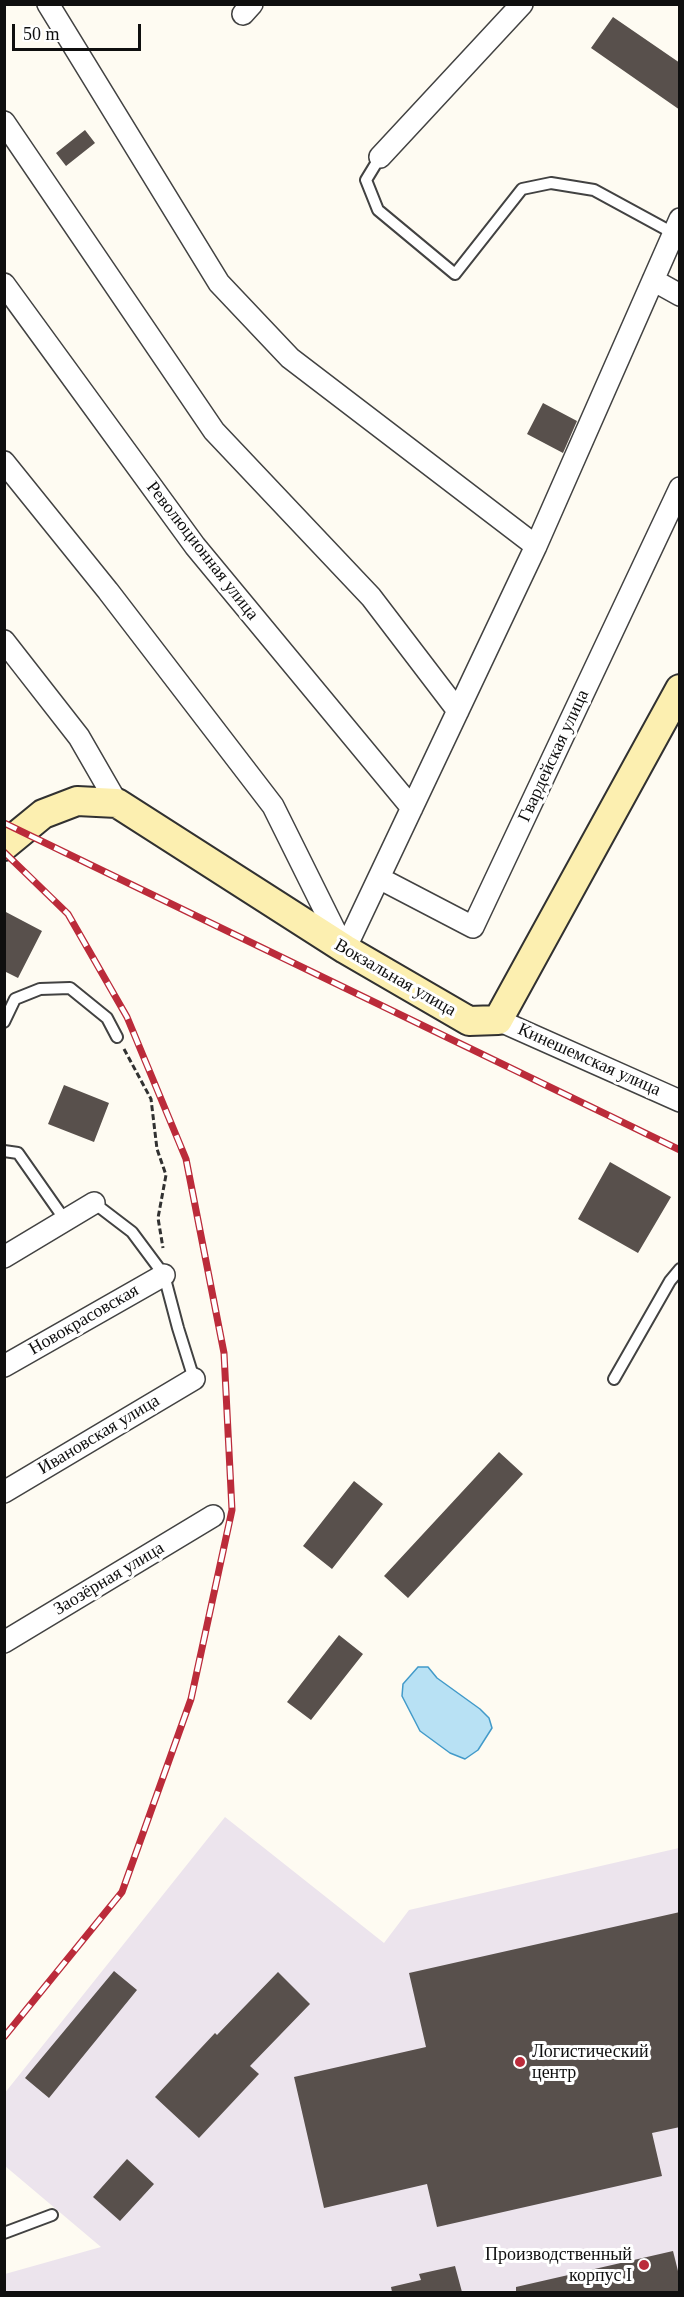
<!DOCTYPE html>
<html>
<head>
<meta charset="utf-8">
<style>
	body { margin:0 }
	#map { position:relative; width:684px; height:2297px; overflow:hidden; background:#fefbf2; font-family:"Times New Roman",serif }
	canvas { display:block }
	.frame { position:absolute; inset:0; border:6px solid #0f0f0f; pointer-events:none }
	.scale { position:absolute; left:12px; top:24px; width:129px; height:27px; box-sizing:border-box; border:3px solid #0f0f0f; border-top:0; padding-left:8px; font-size:18px; line-height:21px; white-space:nowrap; color:#0f0f0f; -webkit-text-stroke:4px #fff; paint-order:stroke }
</style>
</head>
<body>
<div id="map">
<canvas width="684" height="2297"></canvas>
<div class="frame"></div>
<div class="scale">50 m</div>
</div>
<script>
const ctx = document.querySelector('canvas').getContext('2d');
ctx.lineJoin = 'round';
function fillPath(path, color) {
  ctx.fillStyle = color;
  ctx.fill(path, 'evenodd');
}
function shape(rows) {
  const path = new Path2D();
  for (const r of rows) {
    path.moveTo(r[0], r[1]);
    for (let i = 2; i < r.length; i += 2) path.lineTo(r[i], r[i + 1]);
  }
  return path;
}
function trace(path, color, width, dash) {
  ctx.strokeStyle = color;
  ctx.lineWidth = width;
  ctx.lineCap = dash ? 'butt' : 'round';
  ctx.setLineDash(dash || []);
  ctx.stroke(path);
}
function write(font, color, halo, rows, align = 'center') {
  ctx.font = font + ' "Times New Roman",serif';
  ctx.lineWidth = 6;
  ctx.setLineDash([]);
  ctx.textBaseline = 'middle';
  ctx.strokeStyle = halo;
  ctx.fillStyle = color;
  for (const [text, x, y, turn = 0] of rows) {
    ctx.save();
    ctx.translate(x, y);
    ctx.rotate((+turn || 0) * Math.PI / 180);
    ctx.textAlign = isNaN(turn) ? turn : align;
    if (halo) ctx.strokeText(text, 0, 0);
    ctx.fillText(text, 0, 0);
    ctx.restore();
  }
}
const industrial = shape([
	[225,1817,384,1943,409,1910,679,1848,679,2292,5,2292,5,2274,101,2247,5,2166,4,2094]
]);
const water = shape([
	[418,1667,428,1667,437,1678,480,1709,489,1718,492,1728,478,1750,465,1759,450,1753,420,1731,402,1696,403,1684,418,1667]
]);
const building = shape([
	[613,17,680,63,680,110,591,48],
	[85,130,95,143,66,166,56,153],
	[543,403,577,421,563,453,527,434],
	[4,911,42,931,18,978,4,971],
	[64,1085,109,1103,94,1142,48,1124],
	[610,1162,671,1197,638,1253,578,1219],
	[499,1452,523,1474,408,1598,384,1576],
	[354,1481,383,1504,332,1569,303,1546],
	[339,1635,363,1654,311,1720,287,1702],
	[680,1912,680,2127,652,2133,662,2176,437,2227,427,2184,324,2208,294,2077,426,2047,409,1973],
	[114,1971,137,1990,49,2098,25,2078],
	[278,1972,310,2004,250,2066,259,2074,199,2138,155,2097,215,2033,217,2035],
	[127,2159,154,2184,120,2221,93,2197],
	[673,2251,680,2279,680,2292,516,2292,516,2287],
	[455,2266,462,2292,392,2292,391,2287,421,2280,419,2274]
]);
const path = shape([
	[124,1049,151,1099,157,1149,166,1175,158,1218,163,1248]
]);
const lane = shape([
	[380,157,366,180,378,210,455,274,522,189,551,183,594,190,673,233],
	[4,1022,15,999,40,989,70,988,107,1018,117,1037],
	[4,1151,18,1153,65,1220],
	[94,1203,132,1232,164,1275,178,1328,194,1379],
	[614,1379,670,1281,680,1269],
	[4,2233,52,2215]
]);
const street = shape([
	[48,4,219,283,290,358,536,546],
	[243,14,252,4],
	[4,122,214,431,371,597,458,711],
	[380,157,522,4],
	[653,280,680,295],
	[4,284,195,546,412,808],
	[4,462,108,591,273,806,344,949],
	[4,641,79,737,117,803],
	[379,878,473,927,680,488],
	[345,949,536,546,680,219],
	[498,1020,680,1101],
	[4,1257,94,1203],
	[4,1366,164,1275],
	[4,1492,194,1379],
	[4,1642,213,1516]
]);
const secondary = shape([
	[4,846,43,814,77,801,117,803,345,949,469,1021,498,1020,680,689]
]);
const rail = shape([
	[4,823,680,1150],
	[4,852,68,914,127,1017,186,1159,224,1353,232,1510,191,1699,122,1892,4,2037]
]);
const markers = [
	[520,2062,6,"#bb2b3a"],
	[644,2265,6,"#bb2b3a"]
];
const streetNames = [
	["Революционная улица",202,551,52],
	["Гвардейская улица",554,756,-65],
	["Вокзальная улица",395,978,30],
	["Кинешемская улица",589,1060,24],
	["Новокрасовская",84,1320,-30],
	["Ивановская улица",99,1435,-31],
	["Заозёрная улица",109,1579,-31]
];
const poiNames = [
	["Логистический",532,2052],
	["центр",532,2073],
	["Производственный",632,2255,"right"],
	["корпус I",632,2276,"right"]
];
fillPath(industrial, '#ece4ed');
fillPath(water, '#b8e1f4');
trace(water, '#429ac9', 1.5);
fillPath(building, '#58504c');
trace(lane, '#424242', 14);
trace(street, '#424242', 24);
trace(secondary, '#313131', 32);
trace(path, '#313131', 3, [6, 3]);
trace(lane, '#fff', 10);
trace(street, '#fff', 21);
trace(secondary, '#fcefb0', 28);
trace(rail, '#bb2b3a', 7);
trace(rail, '#fff', 4.5, [14]);
for (const [x, y, r, color] of markers) {
  const dot = new Path2D();
  dot.arc(x, y, r, 0, 2 * Math.PI);
  ctx.fillStyle = color;
  ctx.fill(dot);
  trace(dot, '#fff', 2);
}
write('18px', '#0f0f0f', '#fff', streetNames);
write('18px', '#0f0f0f', '#fff', poiNames, 'left');
</script>
</body>
</html>
